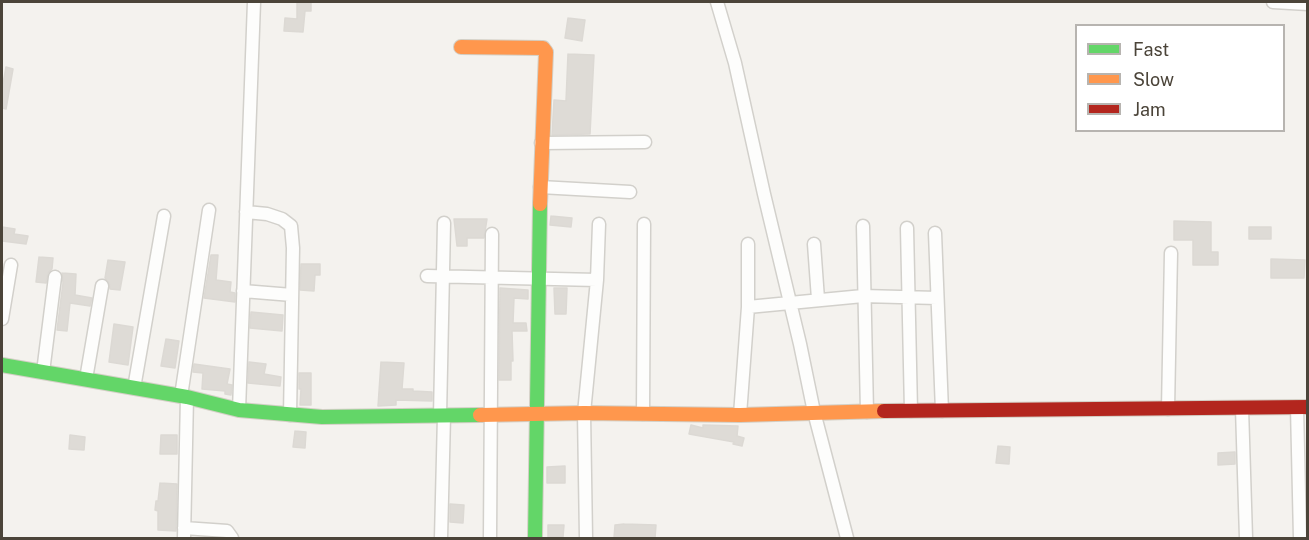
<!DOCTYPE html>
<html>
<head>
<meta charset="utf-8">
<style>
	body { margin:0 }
	#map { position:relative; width:1309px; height:540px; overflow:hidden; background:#f4f2ee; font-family:"Public Sans",sans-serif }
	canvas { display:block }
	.frame { position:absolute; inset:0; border:3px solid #4b4439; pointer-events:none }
	.legend { position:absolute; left:1075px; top:24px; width:210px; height:108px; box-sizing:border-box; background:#fff; border:2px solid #b7b4b0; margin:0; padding:8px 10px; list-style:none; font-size:18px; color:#4b4439 }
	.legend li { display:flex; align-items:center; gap:12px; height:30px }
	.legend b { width:30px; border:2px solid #b7b4b0 }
</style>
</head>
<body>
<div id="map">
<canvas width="1309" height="540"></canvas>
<div class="frame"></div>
<ul class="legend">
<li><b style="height:8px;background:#63d668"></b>Fast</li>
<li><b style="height:8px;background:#ff974d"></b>Slow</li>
<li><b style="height:8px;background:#b3261e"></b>Jam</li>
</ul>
</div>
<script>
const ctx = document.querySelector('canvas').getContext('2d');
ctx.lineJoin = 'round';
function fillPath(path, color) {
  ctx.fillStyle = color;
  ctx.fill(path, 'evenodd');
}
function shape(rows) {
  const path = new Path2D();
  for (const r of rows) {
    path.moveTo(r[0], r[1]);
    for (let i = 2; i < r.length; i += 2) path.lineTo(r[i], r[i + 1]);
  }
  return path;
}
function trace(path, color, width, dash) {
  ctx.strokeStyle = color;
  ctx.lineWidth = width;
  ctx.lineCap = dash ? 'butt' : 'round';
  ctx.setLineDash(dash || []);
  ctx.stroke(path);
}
const building = shape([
	[297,2,311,2,311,11,305,11,303,32,284,31,285,18,297,19,297,2],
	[568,18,585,20,582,41,565,38,568,18],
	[568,54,594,55,590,134,552,135,554,100,566,101,568,54],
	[6,67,13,69,6,109,2,108,2,89,6,67],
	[551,216,572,218,571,227,550,225,551,216],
	[454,219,487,219,484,238,467,238,467,246,457,246,454,219],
	[1174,221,1211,222,1211,252,1218,252,1218,265,1193,265,1193,240,1174,240,1174,221],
	[2,227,15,229,14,234,28,236,26,244,2,241,2,227],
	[1249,227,1271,227,1271,239,1249,239,1249,227],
	[211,255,218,255,216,280,231,282,230,292,235,293,235,302,204,298,211,255],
	[39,257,53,258,52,269,48,273,46,283,36,282,39,257],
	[1271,259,1305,260,1304,278,1271,278,1271,259],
	[108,260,125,262,120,290,110,289,109,283,105,278,108,260],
	[301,264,320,264,320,275,315,275,314,291,300,290,301,264],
	[62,273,76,274,75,295,92,298,90,306,70,303,67,331,57,330,63,283,62,273],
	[500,288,528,290,528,299,514,298,513,323,526,323,527,331,512,331,513,361,511,361,511,380,499,380,500,288],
	[554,288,567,288,566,314,555,314,554,288],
	[251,312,283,315,282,331,250,328,251,312],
	[114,324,133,327,128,365,109,362,114,324],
	[166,339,179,341,175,368,161,366,166,339],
	[249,362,266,364,264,374,281,377,280,386,248,383,249,362],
	[381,362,404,363,402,389,413,389,413,391,432,392,432,401,396,400,396,405,378,406,381,362],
	[194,364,230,369,227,384,232,385,231,395,225,394,225,391,202,389,203,373,193,372,194,364],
	[299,373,311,373,311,405,300,405,301,389,299,389,299,373],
	[691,425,703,428,703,425,738,426,737,436,744,438,742,446,733,444,734,442,689,434,691,425],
	[295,431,306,432,305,448,293,447,295,431],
	[70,435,85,437,84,450,69,449,70,435],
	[161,435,177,435,177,454,160,454,161,435],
	[998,446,1010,447,1009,464,996,463,998,446],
	[1235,452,1235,464,1218,465,1218,453,1235,452],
	[565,466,565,483,547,483,547,467,565,466],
	[160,483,177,484,176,531,158,530,158,511,155,510,156,501,158,501,160,483],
	[450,504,464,505,463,523,450,522,450,504],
	[624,524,656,525,655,538,614,538,615,525,624,524],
	[548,525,564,525,563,537,548,537,548,525]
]);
const street = shape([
	[717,2,735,63,764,194,800,344,814,412,847,538],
	[1273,2,1308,4],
	[541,143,645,142],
	[540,187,630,192],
	[246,212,267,214,282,219,291,226,293,248,290,415],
	[863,226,867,412],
	[907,228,911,411],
	[935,233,942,411],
	[814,244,818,299],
	[427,276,597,280],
	[243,291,292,295],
	[748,307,863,296,937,298],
	[2,319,11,265],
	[43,372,55,277],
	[86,379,102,286],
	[134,388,164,216],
	[181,396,209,210],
	[1297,407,1300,538],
	[1242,408,1246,538],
	[1168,409,1171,253],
	[239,410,254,2],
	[643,414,644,224],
	[740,415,748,307,748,244],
	[440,416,444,223],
	[184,528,227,531,232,538],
	[184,538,187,397],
	[441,538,444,416],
	[490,538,492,234],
	[586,538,584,413,597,280,599,224]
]);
const fast = shape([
	[2,365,187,397,239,410,322,417,480,415],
	[535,538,540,204]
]);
const slow = shape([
	[461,47,543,48,546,52,540,204],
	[480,415,584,413,740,415,884,411]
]);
const jam = shape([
	[884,411,1308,407]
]);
fillPath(building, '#dedbd6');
trace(building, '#dcd9d4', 1.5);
trace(street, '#d2d0cb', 15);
trace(fast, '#d3cfc5', 16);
trace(slow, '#d3cfc5', 16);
trace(jam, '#d3cfc5', 16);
trace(street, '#fdfdfc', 12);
trace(fast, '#63d668', 14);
trace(slow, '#ff974d', 14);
trace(jam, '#b3261e', 14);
</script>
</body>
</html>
